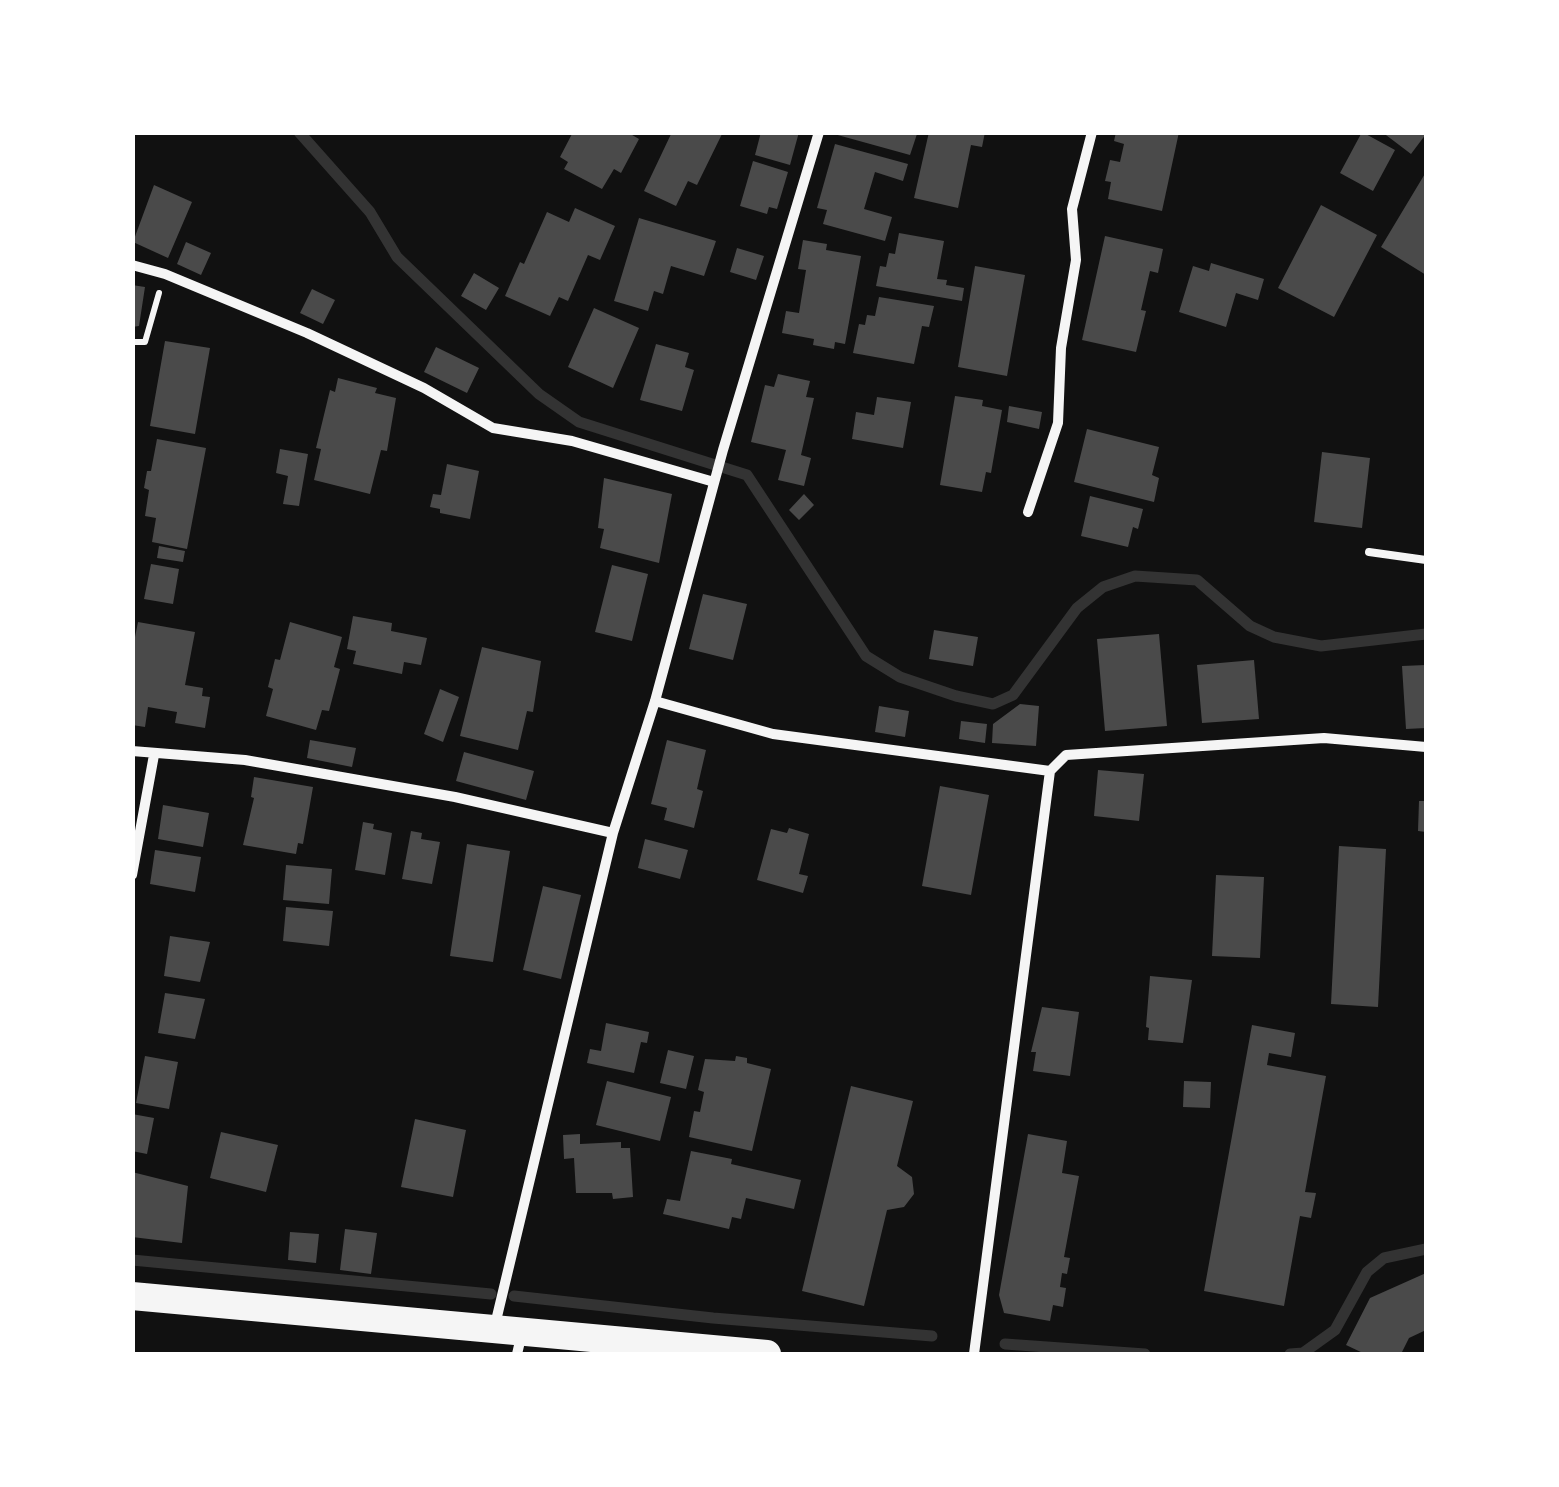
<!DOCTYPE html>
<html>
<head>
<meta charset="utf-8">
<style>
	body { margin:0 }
	#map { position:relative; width:1559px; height:1487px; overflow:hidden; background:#111; font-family:"Roboto Condensed",sans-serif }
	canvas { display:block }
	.frame { position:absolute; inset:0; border:135px solid #fff; pointer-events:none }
</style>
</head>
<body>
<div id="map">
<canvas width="1559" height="1487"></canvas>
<div class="frame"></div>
</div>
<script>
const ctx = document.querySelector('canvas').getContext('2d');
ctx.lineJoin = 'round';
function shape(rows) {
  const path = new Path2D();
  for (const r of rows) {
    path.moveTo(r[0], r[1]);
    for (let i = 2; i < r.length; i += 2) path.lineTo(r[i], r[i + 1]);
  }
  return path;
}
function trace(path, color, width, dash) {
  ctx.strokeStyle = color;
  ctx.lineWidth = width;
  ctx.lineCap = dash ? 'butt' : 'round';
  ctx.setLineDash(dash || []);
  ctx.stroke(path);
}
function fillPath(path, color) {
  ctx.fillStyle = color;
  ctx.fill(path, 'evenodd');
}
const stream = shape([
	[299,132,370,212,397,257,539,394,579,422,747,475,866,656,900,677,956,696,993,704,1013,695,1077,608,1103,587,1135,576,1197,580,1250,626,1274,637,1321,646,1426,634],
	[132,1260,491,1294],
	[514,1296,713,1318,932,1336],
	[1005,1344,1145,1354],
	[1290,1354,1303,1353,1335,1330,1367,1272,1384,1258,1426,1249]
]);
const building = shape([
	[573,132,627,132,639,139,621,173,614,169,602,189,564,169,568,162,560,157],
	[672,132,722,134,697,185,688,181,676,206,644,191],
	[761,132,799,132,790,165,755,155],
	[910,132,917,134,910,155,834,134],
	[929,132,985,132,982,147,971,145,958,208,914,198],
	[1116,132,1179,132,1162,211,1108,199,1111,182,1105,181,1110,160,1120,162,1124,144,1114,141],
	[1362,132,1395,150,1373,191,1340,173],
	[1382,132,1426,132,1426,134,1411,154],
	[835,144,908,164,903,181,875,172,864,209,892,217,885,241,823,224,827,210,817,208],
	[753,161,788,172,777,209,769,207,767,214,740,206],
	[1426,172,1426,275,1381,247],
	[154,185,192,202,168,258,133,242],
	[1321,205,1377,235,1334,317,1278,288],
	[575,208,615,226,600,260,588,255,568,301,559,297,550,316,505,296,520,262,524,264,547,212,569,222],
	[639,218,716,241,704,276,671,266,663,294,654,291,648,311,614,301],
	[899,233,944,241,937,279,947,280,946,285,964,288,962,301,876,286,880,266,886,267,889,253,895,254],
	[1105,236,1163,249,1158,273,1150,271,1141,310,1146,311,1136,352,1082,340],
	[803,240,827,244,826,250,861,256,845,344,835,342,834,349,813,345,814,339,782,333,786,311,799,313,806,270,798,269],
	[186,242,211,253,201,275,177,264],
	[737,248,764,256,756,280,730,272],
	[1211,263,1264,279,1258,300,1236,293,1226,327,1179,312,1193,266,1209,271],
	[975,266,1025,275,1007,376,958,367],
	[474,273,499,288,486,310,461,296],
	[132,285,145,287,139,326,132,327],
	[312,289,335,300,323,324,300,313],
	[879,297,934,306,929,327,922,326,914,364,853,353,859,324,865,325,867,315,875,316],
	[594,308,639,328,613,388,568,367],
	[165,341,210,348,195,434,150,426],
	[656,344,689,353,685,367,694,370,682,411,640,400],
	[436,347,479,368,467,393,424,372],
	[778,374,810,381,806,397,814,398,801,455,811,458,804,486,778,480,786,450,751,442,765,385,774,387],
	[338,378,377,388,375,393,396,398,387,451,381,450,370,494,314,480,321,449,316,448,330,390,335,392],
	[955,396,983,400,982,406,1002,410,991,473,986,472,982,492,940,485],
	[877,397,911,402,903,448,852,439,856,412,874,415],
	[1009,406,1042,412,1039,429,1007,422],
	[1087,429,1159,447,1152,475,1159,478,1154,502,1074,482],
	[157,439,206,448,187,549,152,542,156,518,145,516,149,490,144,488,147,471,151,471],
	[280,449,308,454,299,506,283,504,288,476,276,473],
	[1322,452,1370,458,1362,528,1314,522],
	[447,464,479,471,470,519,440,513,440,509,430,507,433,494,441,495],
	[604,478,672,494,659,563,600,548,604,529,598,528],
	[804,494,814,505,799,520,789,510],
	[1090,496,1143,509,1138,529,1133,527,1128,547,1081,536],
	[159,546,185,551,183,562,157,558],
	[151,564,179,569,173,604,144,599],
	[612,565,648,574,632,641,595,632],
	[703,594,747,604,733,660,689,649],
	[353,616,392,623,391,631,427,638,421,665,404,662,402,674,353,664,356,651,347,649],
	[138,622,195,632,185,685,203,688,202,696,210,697,205,728,175,723,177,712,148,707,145,727,132,725,132,652],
	[290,622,342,637,334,667,340,669,329,711,322,710,316,730,266,716,273,689,268,687,275,659,280,660],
	[934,630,978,637,973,666,929,659],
	[1159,634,1167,726,1105,731,1097,639],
	[482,647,541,661,533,712,527,711,518,750,460,736],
	[1254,660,1259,719,1202,723,1197,665],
	[1426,665,1426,728,1406,729,1402,666],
	[440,689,459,697,443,742,424,734],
	[1020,704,1039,706,1036,746,992,743,993,724],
	[879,706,909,711,905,737,875,732],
	[961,721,987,724,985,743,959,739],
	[310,740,356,748,352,767,307,758],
	[667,740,706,750,697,789,703,791,694,828,664,820,667,808,651,804],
	[464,752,534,771,526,800,456,781],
	[1098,770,1144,774,1139,821,1094,816],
	[254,777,313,787,303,844,298,843,296,854,243,845,254,798,251,797],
	[940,786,989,795,971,895,922,886],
	[1419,801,1426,801,1426,832,1418,831],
	[163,805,209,813,203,847,158,839],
	[363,822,374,824,373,829,392,833,385,875,355,870],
	[789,828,809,834,799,874,808,876,803,893,757,880,771,829,787,833],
	[411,831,422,833,421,839,440,842,432,884,402,879],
	[645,839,688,850,680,879,638,868],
	[467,844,510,851,493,962,450,956],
	[1339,846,1386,849,1378,1007,1331,1004],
	[155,850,201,857,195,892,150,884],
	[286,865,332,869,329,904,283,900],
	[1216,875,1264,877,1260,958,1212,956],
	[543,886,581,895,561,979,523,970],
	[286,907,333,911,329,946,283,941],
	[170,936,210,942,200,982,164,976],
	[1150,976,1192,980,1183,1043,1148,1040,1149,1028,1146,1027],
	[165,993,205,999,195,1039,158,1033],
	[1042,1007,1079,1012,1070,1076,1033,1071,1036,1052,1031,1052],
	[606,1023,649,1032,647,1043,641,1042,634,1073,587,1063,590,1049,601,1051],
	[1252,1025,1295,1033,1291,1057,1269,1053,1267,1065,1326,1076,1305,1192,1316,1193,1311,1218,1300,1216,1284,1306,1204,1291],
	[668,1050,694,1056,686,1089,660,1083],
	[145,1056,178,1062,169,1109,136,1103],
	[736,1056,747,1058,747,1063,771,1069,752,1151,689,1137,694,1111,700,1112,704,1092,698,1090,705,1059,735,1061],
	[607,1081,671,1097,660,1141,596,1125],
	[1184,1081,1211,1082,1210,1108,1183,1107],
	[851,1086,913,1101,897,1166,912,1177,914,1194,904,1207,887,1210,864,1306,802,1291],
	[132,1114,154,1118,147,1154,132,1151],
	[415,1119,466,1130,453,1197,401,1187],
	[221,1132,278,1145,266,1192,210,1178],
	[580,1134,580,1144,621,1142,621,1148,630,1148,633,1197,613,1199,612,1193,576,1193,574,1158,564,1159,563,1135],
	[1028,1134,1067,1141,1062,1173,1079,1176,1064,1257,1070,1258,1067,1274,1062,1273,1060,1287,1066,1288,1063,1307,1053,1305,1050,1321,1004,1313,999,1295],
	[691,1151,732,1159,731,1164,801,1180,794,1209,746,1198,741,1219,732,1217,729,1229,663,1214,667,1199,680,1201],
	[132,1172,188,1186,182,1243,132,1237],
	[345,1229,377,1233,371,1274,340,1270],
	[290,1232,319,1234,316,1263,288,1260],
	[1426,1273,1426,1330,1409,1338,1401,1354,1365,1354,1346,1345,1370,1298]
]);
const path = shape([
	[132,342,145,342,159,293]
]);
const service = shape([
	[1369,552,1426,560]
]);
const minor = shape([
	[132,265,165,274,307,333,424,388,493,428,572,441,714,482],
	[1028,512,1058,423,1061,348,1076,260,1072,209,1092,132],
	[655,701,773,734,1050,771,1066,755,1324,738,1426,747],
	[132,751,245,760,455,797,613,833],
	[132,875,154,755],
	[494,1329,613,833,655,701,723,450,819,132],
	[517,1354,522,1333],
	[974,1354,1050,771]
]);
const trunk = shape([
	[132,1296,767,1354]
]);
trace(stream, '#333', 11);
fillPath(building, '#4a4a4a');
trace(path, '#f5f5f5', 6);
trace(service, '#f5f5f5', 8);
trace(minor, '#f5f5f5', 10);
trace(trunk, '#f5f5f5', 28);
</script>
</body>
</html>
